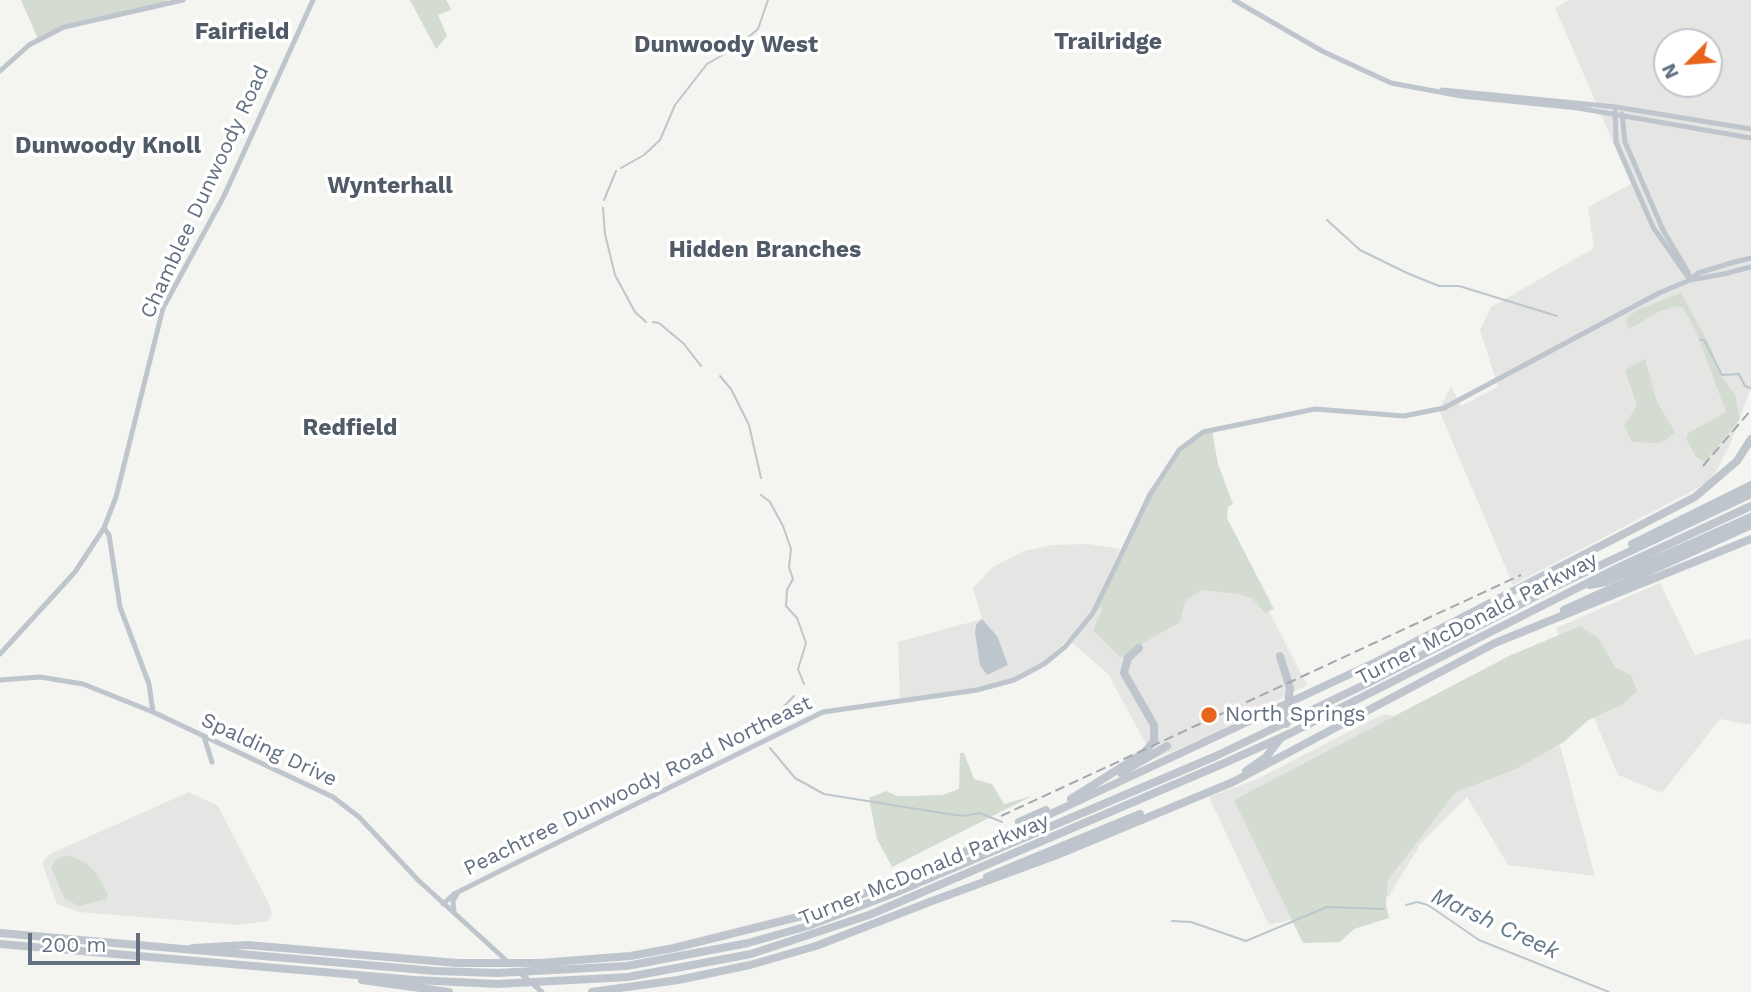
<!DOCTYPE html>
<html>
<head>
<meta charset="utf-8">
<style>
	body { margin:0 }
	#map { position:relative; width:1751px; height:992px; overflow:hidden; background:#f4f5f0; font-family:"Work Sans",sans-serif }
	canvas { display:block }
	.north { position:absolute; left:1653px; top:28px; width:70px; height:70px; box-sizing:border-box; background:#fff; border:2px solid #c0c6cd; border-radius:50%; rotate:245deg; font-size:19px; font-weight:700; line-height:28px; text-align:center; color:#627082 }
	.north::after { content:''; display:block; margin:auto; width:24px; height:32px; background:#e8651d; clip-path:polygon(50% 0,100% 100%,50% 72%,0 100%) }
	.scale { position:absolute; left:28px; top:933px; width:112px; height:32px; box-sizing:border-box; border:4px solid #627082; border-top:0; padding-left:9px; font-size:21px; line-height:24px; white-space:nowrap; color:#627082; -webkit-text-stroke:5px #fff; paint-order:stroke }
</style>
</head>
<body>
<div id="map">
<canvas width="1751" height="992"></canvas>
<div class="north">N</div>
<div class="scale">200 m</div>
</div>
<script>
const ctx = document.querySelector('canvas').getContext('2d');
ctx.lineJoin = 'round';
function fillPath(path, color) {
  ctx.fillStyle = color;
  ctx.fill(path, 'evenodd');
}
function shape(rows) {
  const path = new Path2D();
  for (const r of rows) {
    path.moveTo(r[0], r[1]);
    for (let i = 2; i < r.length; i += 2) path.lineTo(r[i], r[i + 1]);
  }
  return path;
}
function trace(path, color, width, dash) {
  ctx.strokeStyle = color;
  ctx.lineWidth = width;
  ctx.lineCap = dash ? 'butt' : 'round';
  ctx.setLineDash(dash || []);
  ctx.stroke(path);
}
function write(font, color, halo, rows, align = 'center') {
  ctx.font = font + ' "Work Sans",sans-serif';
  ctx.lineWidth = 7;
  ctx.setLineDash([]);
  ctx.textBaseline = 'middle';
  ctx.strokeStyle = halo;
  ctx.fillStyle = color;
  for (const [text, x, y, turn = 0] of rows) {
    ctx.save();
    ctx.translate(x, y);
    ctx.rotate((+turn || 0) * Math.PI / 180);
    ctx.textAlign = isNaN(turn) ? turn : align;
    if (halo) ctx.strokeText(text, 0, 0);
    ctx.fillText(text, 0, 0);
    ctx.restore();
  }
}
const built = shape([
	[1569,0,1751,0,1751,388,1730,445,1711,481,1513,585,1439,410,1451,386,1461,406,1498,387,1480,330,1491,307,1594,248,1588,207,1631,184,1555,8],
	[1667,42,1709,42,1709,84,1667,84],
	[1089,544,1120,549,1093,609,1239,553,1307,685,1215,733,1154,759,1108,674,1068,639,1037,669,1001,683,900,702,898,642,982,619,973,588,993,567,1024,551,1053,545],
	[1660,583,1695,655,1751,638,1751,725,1720,719,1662,793,1618,775,1556,628],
	[1383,714,1399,717,1496,775,1560,745,1595,876,1508,865,1467,797,1421,843,1389,896,1269,925,1209,797,1257,779],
	[189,792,218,806,270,906,272,914,268,921,239,925,79,912,57,904,43,866,43,861,50,854]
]);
const green = shape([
	[21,0,167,0,168,2,75,22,38,39],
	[410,0,446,0,449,5,451,10,438,15,447,36,436,49],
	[1681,293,1711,348,1721,376,1735,394,1740,419,1705,462,1696,457,1686,438,1688,433,1726,412,1697,333,1683,308,1678,306,1660,311,1629,329,1626,323,1628,317,1637,310],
	[1645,359,1657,402,1675,432,1665,441,1656,443,1632,442,1624,425,1637,406,1625,370],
	[1212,430,1218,464,1233,504,1228,507,1227,518,1274,609,1265,613,1252,598,1239,594,1201,590,1185,601,1180,622,1135,648,1124,658,1120,657,1093,630,1103,607,1093,611,1148,492,1185,442],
	[1580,626,1598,638,1615,667,1631,675,1637,691,1623,704,1587,721,1564,742,1516,769,1456,792,1388,880,1386,905,1389,918,1354,929,1340,942,1303,943,1234,800,1509,656],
	[960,753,964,753,974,779,992,784,1004,804,1032,796,892,867,877,839,869,798,886,791,897,796,911,796,942,795,959,789],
	[67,855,85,862,96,873,108,894,107,899,79,906,64,898,51,867,58,858]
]);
const water = shape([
	[982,619,997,636,1008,665,987,675,980,665,975,633,976,625]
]);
const stream = shape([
	[621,168,644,155,660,140,675,105,707,64,738,46,758,29,768,0],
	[604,200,616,171],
	[603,208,605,234,615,275,635,312,646,322],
	[1327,220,1360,250,1407,273,1439,286,1459,286,1557,316],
	[653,322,659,323,684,344,701,366],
	[1700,340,1704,340,1722,375,1739,374,1745,386,1751,388],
	[720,376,731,389,749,425,761,478],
	[761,495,770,502,783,526,791,549,789,567,793,579,787,590,786,606,797,618,806,643,798,669,804,684],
	[764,733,764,727,794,696],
	[770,748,795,778,824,794,942,813,963,816,980,813,1002,822],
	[1406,905,1417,902,1428,905,1479,940,1609,992],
	[1172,921,1191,922,1246,941,1327,907,1384,909]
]);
const secondary = shape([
	[1234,0,1322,51,1391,83,1461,96,1578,108,1751,138],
	[0,71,29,45,64,27,183,0],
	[1442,90,1616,107,1751,129],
	[1615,111,1616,142,1653,227,1690,280],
	[1622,114,1625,142,1663,230,1688,272,1690,280],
	[1727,264,1751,258],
	[1731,272,1751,267],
	[1690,280,1698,273,1725,265],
	[104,528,109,535,120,607,149,684,153,712],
	[0,654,75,572,104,528,116,497,163,308,224,196,313,0],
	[0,680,40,677,83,684,153,712,333,797,359,817,418,880,508,962],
	[204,737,212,762],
	[443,904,454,894,510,866,823,712,977,690,1014,680,1044,664,1065,647,1093,613,1150,495,1179,450,1203,432,1315,409,1404,416,1444,408,1659,293,1690,280,1729,273],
	[454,912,453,901,458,892],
	[518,971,542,992]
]);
const highway = shape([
	[1632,544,1751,485],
	[1590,585,1605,582,1751,517],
	[1564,610,1751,525],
	[1280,656,1290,688,1286,724],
	[1246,771,1266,757,1280,739],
	[1121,773,1167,746],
	[1071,799,1144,753,1154,741,1154,725,1124,673,1128,658,1139,648],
	[1019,822,1046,810],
	[987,877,1140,814],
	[924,904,1057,855,1233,782,1495,643,1751,539],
	[0,933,435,971,497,973,627,966,748,943,808,926,897,892,1216,756,1366,684,1550,589,1751,494],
	[0,944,415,980,497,984,628,977,751,954,869,915,1220,765,1291,733,1613,570,1751,506],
	[193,948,248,945,457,963,540,963,630,956,674,948,802,916,879,888,1016,830,1378,661,1695,497,1737,461,1751,439],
	[362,980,449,992],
	[592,992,678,980,750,965,816,946,927,903]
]);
const rail = shape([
	[1703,466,1751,410],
	[1001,816,1521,575]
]);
const markers = [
	[1209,715,9,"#e8651d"]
];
const streetNames = [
	["Chamblee Dunwoody Road",205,192,-65],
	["Turner McDonald Parkway",1477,619,-27],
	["Spalding Drive",269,750,25],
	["Peachtree Dunwoody Road Northeast",638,786,-26],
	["Turner McDonald Parkway",924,870,-22]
];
const poiNames = [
	["North Springs",1225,715]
];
const neighbourhoodNames = [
	["Fairfield",242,32],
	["Trailridge",1108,42],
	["Dunwoody West",726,45],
	["Dunwoody Knoll",108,146],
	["Wynterhall",390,186],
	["Hidden Branches",765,250],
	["Redfield",350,428]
];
const waterNames = [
	["Marsh Creek",1495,924,25]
];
fillPath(built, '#e5e6e4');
fillPath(green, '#d4dcd1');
fillPath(water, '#bdc6cc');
trace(stream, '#bdc6cc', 2);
trace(secondary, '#bfc5cc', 5);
trace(highway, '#bfc5cc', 8);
trace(rail, '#a3a8ae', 2, [10, 5]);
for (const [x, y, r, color] of markers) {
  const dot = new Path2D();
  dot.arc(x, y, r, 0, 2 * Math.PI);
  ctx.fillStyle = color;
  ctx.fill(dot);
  trace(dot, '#fff', 2.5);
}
write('21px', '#627082', '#fff', streetNames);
write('21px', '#627082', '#fff', poiNames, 'left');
write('bold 23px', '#515b67', '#fff', neighbourhoodNames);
write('italic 23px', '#637987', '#fff', waterNames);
</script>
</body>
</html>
